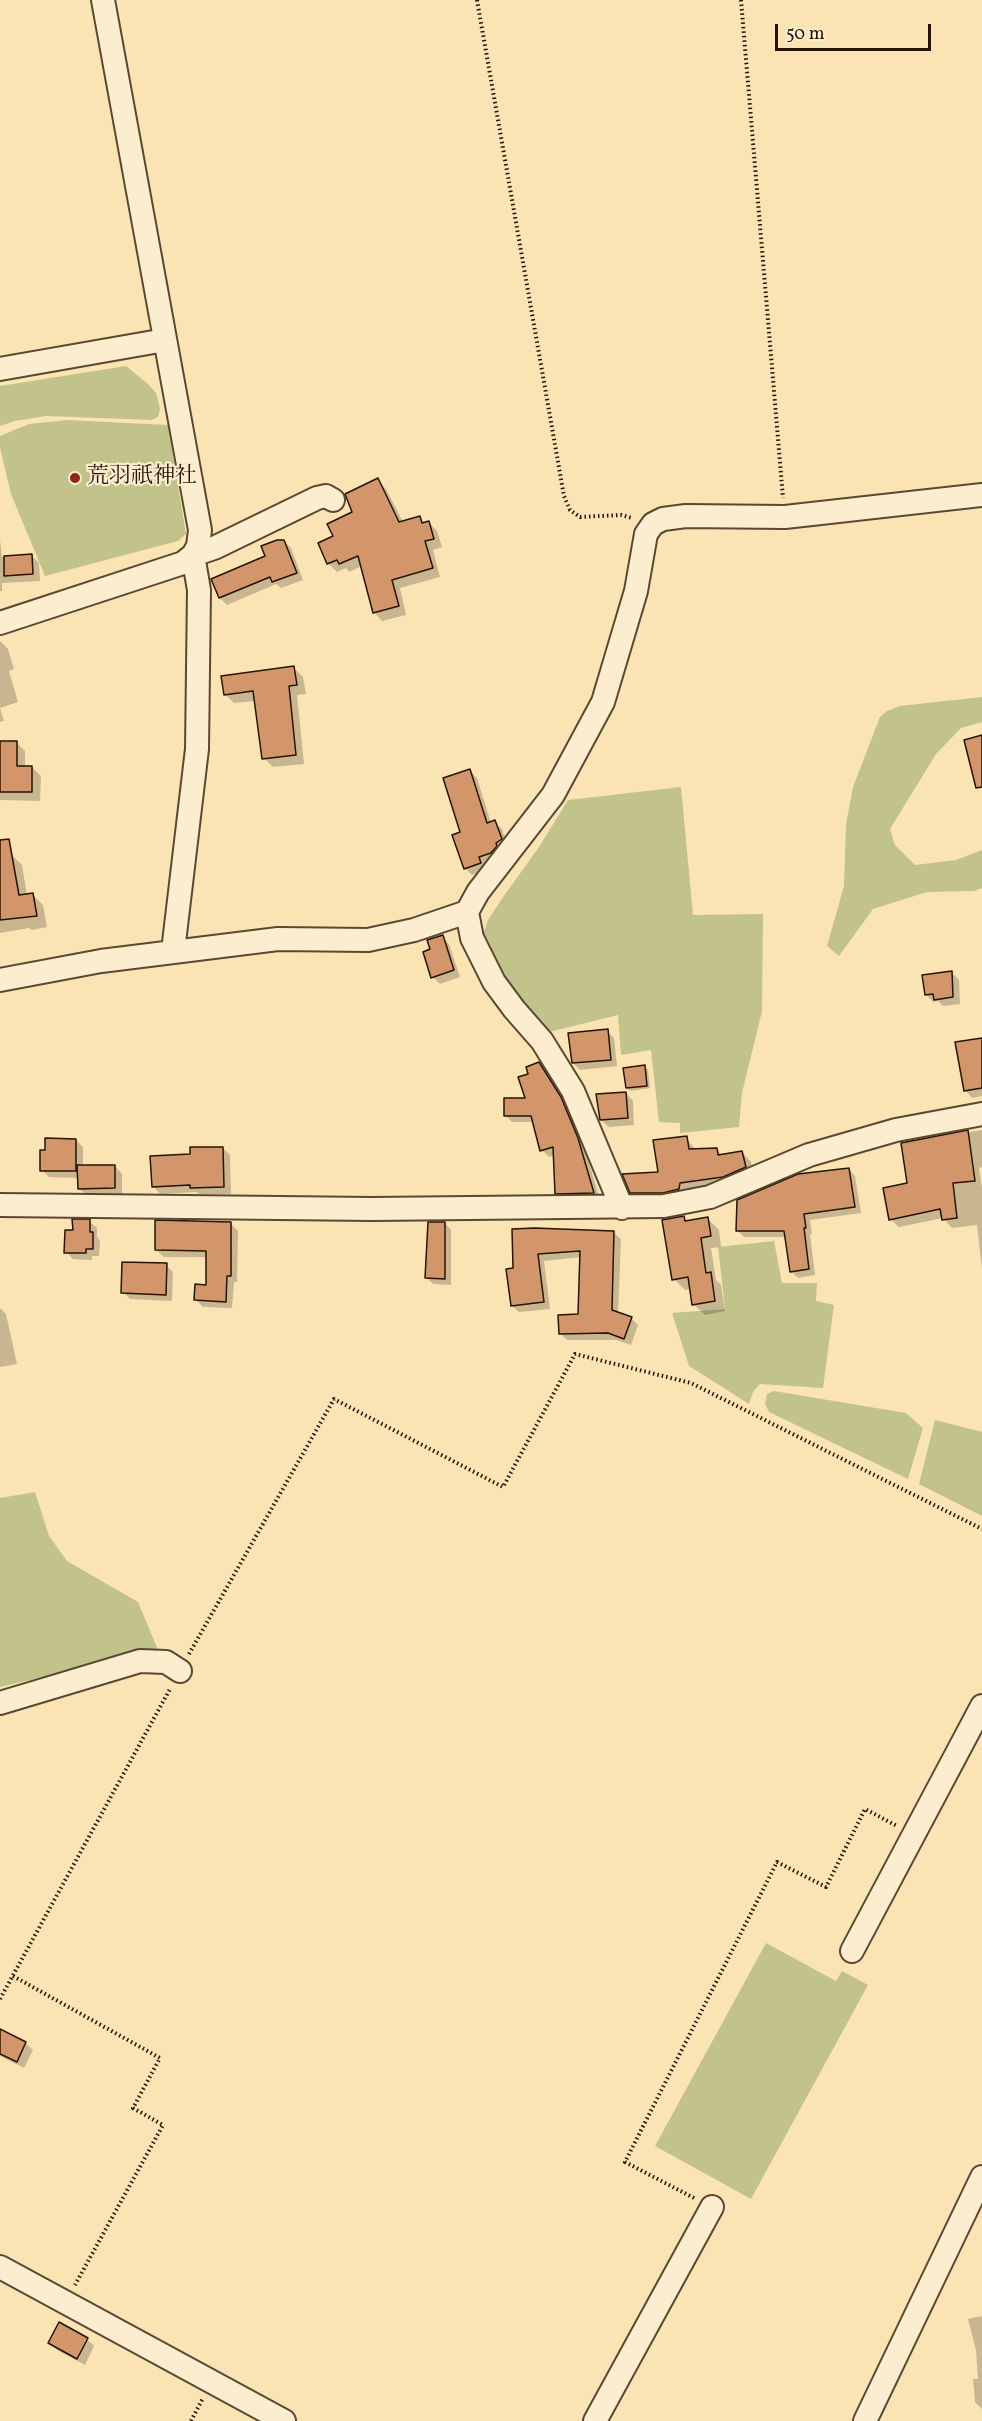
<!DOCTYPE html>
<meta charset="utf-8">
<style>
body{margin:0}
#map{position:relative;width:982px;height:2421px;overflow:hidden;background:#fbe4b4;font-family:Vollkorn,serif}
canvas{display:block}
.scale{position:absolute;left:775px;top:24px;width:156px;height:27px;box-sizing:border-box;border:3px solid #241406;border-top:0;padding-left:8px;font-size:18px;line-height:21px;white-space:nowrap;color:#241406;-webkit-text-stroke:4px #fcedce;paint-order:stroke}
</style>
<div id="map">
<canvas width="982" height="2421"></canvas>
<div class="scale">50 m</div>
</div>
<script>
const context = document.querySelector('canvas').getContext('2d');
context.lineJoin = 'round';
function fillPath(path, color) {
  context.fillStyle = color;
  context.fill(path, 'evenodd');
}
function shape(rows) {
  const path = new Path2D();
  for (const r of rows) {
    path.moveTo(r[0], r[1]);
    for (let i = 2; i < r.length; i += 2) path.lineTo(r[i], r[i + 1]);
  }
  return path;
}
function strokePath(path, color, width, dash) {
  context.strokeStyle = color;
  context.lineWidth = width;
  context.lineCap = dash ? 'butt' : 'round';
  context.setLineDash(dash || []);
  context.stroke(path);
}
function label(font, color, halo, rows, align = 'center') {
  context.font = font + ' Vollkorn,"Noto Serif JP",serif';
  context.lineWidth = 4.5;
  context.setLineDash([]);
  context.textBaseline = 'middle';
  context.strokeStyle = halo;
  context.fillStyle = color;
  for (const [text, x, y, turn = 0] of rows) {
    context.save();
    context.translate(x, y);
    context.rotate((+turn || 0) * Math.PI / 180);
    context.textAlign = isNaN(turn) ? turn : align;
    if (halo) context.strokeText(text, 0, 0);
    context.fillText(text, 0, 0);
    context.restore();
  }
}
fillPath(shape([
 [126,366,148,384,156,393,160,409,158,417,152,420,46,416,15,421,0,426,0,386],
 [67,420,168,425,186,534,178,541,45,576,11,494,0,448,0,436,29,424],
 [982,697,982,722,961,728,936,754,890,829,895,845,915,865,956,860,982,850,982,888,974,891,927,892,873,909,839,956,827,946,844,886,846,824,853,787,880,717,887,711,900,706],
 [681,787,693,915,763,914,762,1011,742,1093,739,1127,680,1133,680,1123,659,1122,651,1050,621,1055,618,1015,549,1032,538,1024,503,983,483,944,483,935,488,920,501,900,539,847,568,800],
 [774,1241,782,1283,817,1283,816,1301,834,1305,823,1388,760,1384,753,1392,749,1404,689,1366,672,1313,725,1309,718,1247],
 [774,1391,906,1413,923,1428,908,1479,769,1412,765,1404,767,1394],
 [935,1420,982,1432,982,1516,919,1484],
 [35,1492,49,1536,67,1561,138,1602,158,1650,0,1687,0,1498],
 [766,1943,836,1981,842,1971,868,1985,751,2199,655,2146]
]), '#c1c38b');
fillPath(shape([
 [378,480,386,489,403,522,419,518,425,523,429,523,437,531,442,547,433,550,440,577,400,588,406,615,382,621,374,612,362,566,349,572,346,568,337,572,328,563,335,537],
 [0,540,2,557,32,556,39,563,40,581,2,583,2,591,0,591],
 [284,541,291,548,303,580,281,588,276,584,227,605,220,598],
 [0,641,8,649,14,669,9,671,18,702,0,708],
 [294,668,303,677,306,694,297,695,304,764,273,767,264,758,256,701,234,703,225,694],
 [0,708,4,721,0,722],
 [0,742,16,742,25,751,25,767,32,767,41,776,40,801,0,800],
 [470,771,477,778,491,823,494,822,502,829,508,847,487,870,472,875,465,868,462,833],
 [11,854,22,865,27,895,32,894,43,905,47,927,32,930,29,928,0,933,0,856],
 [442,937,449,944,460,977,440,984,433,977,432,950],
 [952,973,959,980,960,1004,943,1006,938,1001,933,1002,926,994],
 [607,1031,614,1038,617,1066,580,1070,573,1063],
 [982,1040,982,1096,972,1098,965,1090],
 [539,1064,546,1071,567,1106,584,1146,600,1200,564,1200,557,1193,555,1155,549,1157,542,1150,534,1122,512,1122,505,1115,528,1099,530,1075],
 [645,1067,648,1070,650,1088,630,1091,627,1087],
 [626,1093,633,1101,634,1125,609,1127,601,1120],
 [982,1130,982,1167,979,1168,982,1187,982,1269,977,1225,952,1228,943,1218,899,1227,890,1219,909,1185,903,1144],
 [686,1138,696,1150,717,1149,723,1156,742,1152,751,1162,754,1177,641,1202,632,1192,659,1173],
 [76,1140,83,1147,83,1167,115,1166,122,1174,122,1195,86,1195,79,1188,79,1178,49,1177,42,1170],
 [223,1148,230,1155,231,1194,199,1194,196,1192,160,1194,153,1186,191,1155],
 [849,1169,855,1176,861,1213,810,1220,812,1234,810,1234,815,1275,798,1278,791,1271,787,1237,744,1237,737,1230],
 [683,1218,688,1222,708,1219,719,1230,721,1247,711,1248,716,1280,721,1285,725,1311,705,1315,693,1304,691,1289,685,1290,674,1279],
 [89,1221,97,1228,97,1237,100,1241,99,1256,92,1256,92,1260,73,1259,66,1252,74,1231],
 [445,1223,451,1230,451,1285,433,1284,427,1278],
 [231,1224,238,1231,237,1282,234,1282,232,1308,203,1307,196,1300,207,1287,207,1257,164,1257,156,1250],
 [513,1230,614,1233,621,1239,618,1314,631,1318,638,1325,631,1345,616,1340,567,1340,560,1333,579,1316,581,1257,544,1261,550,1309,519,1312,512,1306,515,1270],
 [166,1265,173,1272,172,1301,130,1299,123,1292],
 [0,1308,6,1314,17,1364,0,1367],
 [0,2036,25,2043,33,2050,24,2068,0,2056],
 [982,2316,982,2409,975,2402,973,2379,978,2379,976,2350,968,2319],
 [87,2339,94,2346,85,2365,57,2350,49,2342]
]), '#0003');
const building = shape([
 [378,478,399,522,420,516,422,523,429,521,434,539,425,541,433,568,392,580,399,606,373,613,358,556,339,564,337,560,327,564,318,543,333,536,327,524,352,512,345,494,378,478],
 [277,540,284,540,297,573,272,582,270,577,219,598,211,579,265,556,261,546,277,540],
 [32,554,33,574,4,576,4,556,32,554],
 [294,666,297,685,289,686,296,755,262,759,253,691,224,695,221,676,294,666],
 [982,735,982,787,976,788,964,740,982,735],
 [0,741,17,741,17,766,32,766,32,792,0,792,0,741],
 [470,769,487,823,495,820,502,839,496,843,497,846,491,853,479,857,481,863,464,869,452,835,460,832,443,778,470,769],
 [9,839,19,895,33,893,37,916,0,920,0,840,9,839],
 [443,935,454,970,431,978,423,952,430,949,427,940,443,935],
 [952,971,953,997,934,1000,933,994,925,995,922,975,952,971],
 [608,1029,611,1060,572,1063,568,1033,608,1029],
 [982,1038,982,1088,964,1091,955,1042,982,1038],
 [539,1062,561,1097,578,1138,594,1193,555,1194,553,1147,540,1151,531,1116,504,1116,504,1098,525,1098,518,1077,528,1074,526,1067,539,1062],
 [645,1065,647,1086,626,1088,623,1068,645,1065],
 [626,1092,628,1118,600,1120,596,1094,626,1092],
 [968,1130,975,1181,953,1183,957,1218,942,1220,940,1209,889,1220,883,1188,907,1183,901,1143,968,1130],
 [687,1136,689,1149,717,1148,718,1155,742,1151,746,1167,723,1177,680,1183,679,1189,663,1193,630,1193,622,1174,658,1172,653,1140,687,1136],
 [45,1138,76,1139,76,1171,40,1171,40,1150,45,1150,45,1138],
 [190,1147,223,1147,224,1187,190,1188,190,1185,152,1187,150,1156,190,1154,190,1147],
 [77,1165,115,1165,115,1188,78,1189,77,1165],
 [849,1168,855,1207,804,1214,806,1228,804,1228,809,1269,790,1272,784,1231,736,1231,737,1200,798,1174,849,1168],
 [684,1216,685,1221,708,1217,711,1236,701,1238,706,1273,711,1272,715,1301,692,1305,688,1277,672,1280,662,1220,684,1216],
 [72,1219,90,1219,90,1232,93,1232,93,1249,86,1249,86,1253,64,1253,65,1230,73,1230,72,1219],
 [155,1220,231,1222,231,1276,227,1276,226,1302,194,1300,195,1284,206,1285,206,1251,155,1250,155,1220],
 [428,1222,445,1222,445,1279,425,1278,428,1222],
 [534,1228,614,1231,612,1310,632,1317,624,1339,608,1333,559,1334,558,1315,578,1314,580,1251,538,1254,544,1302,511,1306,506,1269,513,1268,512,1229,534,1228],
 [122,1262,167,1263,166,1295,121,1293,122,1262],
 [0,2029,26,2042,17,2062,0,2054,0,2029],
 [59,2322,88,2338,77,2359,48,2343,59,2322]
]);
fillPath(building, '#d3966b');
strokePath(building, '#241406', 1.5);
const minor = shape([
 [0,369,165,340],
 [0,623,183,563,193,555,198,546,200,530,103,0],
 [173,951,197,749,199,590,193,555,214,548,317,498,326,496,333,500],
 [0,980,101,961,278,939,368,940,414,930,467,912],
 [0,1205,372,1209,664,1206,710,1197,809,1155,896,1130,982,1114],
 [622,1208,573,1091,542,1041,514,1009,494,982,472,938,467,912,478,892,553,795,603,702,636,591,646,534,653,524,663,519,686,516,785,517,982,495],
 [0,1703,140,1661,166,1662,180,1671],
 [852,1951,982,1706],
 [0,2267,284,2421],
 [595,2421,712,2207],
 [865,2421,982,2177]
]);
strokePath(minor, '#5a4832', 26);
strokePath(shape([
 [477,0,564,496,570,510,580,517,621,515,632,518],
 [741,0,783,498],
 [189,1654,334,1399,503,1487,575,1354,691,1383,982,1529],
 [13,1976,160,2058,133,2108,163,2125,75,2285],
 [0,1999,170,1689],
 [694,2198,625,2162,777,1862,826,1887,865,1809,897,1826],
 [191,2421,203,2398]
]), '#241406', 4, [1.5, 3]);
strokePath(minor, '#fcedce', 22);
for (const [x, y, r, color] of [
 [75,478,6,"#8f2418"]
]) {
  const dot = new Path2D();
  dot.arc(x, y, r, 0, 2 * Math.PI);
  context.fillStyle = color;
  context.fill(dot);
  strokePath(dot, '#fcedce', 2);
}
label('22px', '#241406', '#fcedce', [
 ["荒羽祇神社",87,478]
], 'left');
</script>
